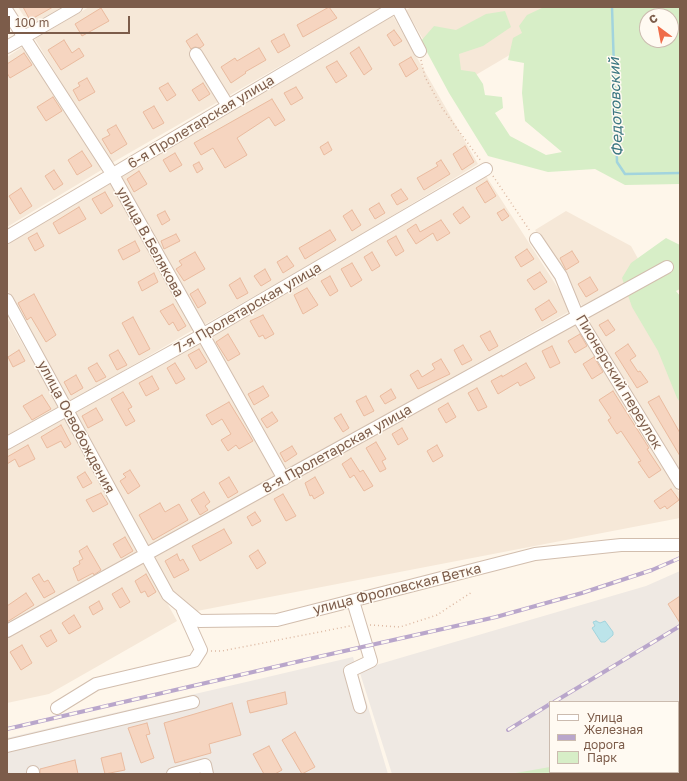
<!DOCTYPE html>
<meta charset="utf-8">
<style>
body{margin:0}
#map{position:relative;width:687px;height:781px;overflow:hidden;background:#fef6ea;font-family:"Golos Text",sans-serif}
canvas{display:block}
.frame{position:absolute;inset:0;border:8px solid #7c5c4a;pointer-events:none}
.legend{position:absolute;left:549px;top:701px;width:130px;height:72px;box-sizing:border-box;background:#fffaf2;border:1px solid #cbbbaf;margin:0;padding:5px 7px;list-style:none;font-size:12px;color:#7c5c4a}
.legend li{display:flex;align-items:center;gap:8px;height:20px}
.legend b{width:20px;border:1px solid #cbbbaf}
.north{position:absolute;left:639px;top:8px;width:40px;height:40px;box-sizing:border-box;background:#fffaf2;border:1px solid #cbbbaf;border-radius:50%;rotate:328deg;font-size:11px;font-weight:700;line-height:16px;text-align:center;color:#7c5c4a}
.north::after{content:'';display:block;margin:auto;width:14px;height:18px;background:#ef6c48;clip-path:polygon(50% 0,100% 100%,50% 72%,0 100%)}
.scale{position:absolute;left:8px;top:16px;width:122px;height:18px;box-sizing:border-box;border:2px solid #7c5c4a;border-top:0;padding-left:5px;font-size:12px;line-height:14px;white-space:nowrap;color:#7c5c4a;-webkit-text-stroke:3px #fffaf2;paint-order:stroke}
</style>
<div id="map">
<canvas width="687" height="781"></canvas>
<div class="frame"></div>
<ul class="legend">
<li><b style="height:5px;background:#fff"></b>Улица</li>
<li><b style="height:5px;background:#b9a6cb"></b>Железная дорога</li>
<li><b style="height:11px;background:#d7eec7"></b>Парк</li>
</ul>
<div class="north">С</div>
<div class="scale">100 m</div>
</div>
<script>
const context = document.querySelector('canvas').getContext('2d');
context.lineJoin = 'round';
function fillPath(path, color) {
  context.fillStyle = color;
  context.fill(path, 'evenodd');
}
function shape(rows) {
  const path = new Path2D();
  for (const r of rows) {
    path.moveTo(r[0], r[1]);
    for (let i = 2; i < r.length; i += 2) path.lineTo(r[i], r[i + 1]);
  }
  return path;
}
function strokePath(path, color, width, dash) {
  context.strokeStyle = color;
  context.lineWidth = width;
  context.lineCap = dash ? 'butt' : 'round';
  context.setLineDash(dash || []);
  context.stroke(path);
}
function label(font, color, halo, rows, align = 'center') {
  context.font = font + ' "Golos Text",sans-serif';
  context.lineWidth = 3;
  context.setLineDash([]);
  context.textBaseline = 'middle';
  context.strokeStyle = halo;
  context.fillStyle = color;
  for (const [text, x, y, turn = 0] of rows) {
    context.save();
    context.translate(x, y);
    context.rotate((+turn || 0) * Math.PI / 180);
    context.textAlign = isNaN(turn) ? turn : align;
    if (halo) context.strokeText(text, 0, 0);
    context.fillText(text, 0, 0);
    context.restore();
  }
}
fillPath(shape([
 [18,7,62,7,30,26],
 [89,7,383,7,110,164,35,39],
 [412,7,591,7,452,89,406,10],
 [393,16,478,164,342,246,202,326,120,177],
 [27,44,103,169,7,227,7,57],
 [486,176,572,310,286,471,209,337],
 [110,182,193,330,70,402,7,289,7,244],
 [566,211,631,246,646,273,582,306,535,230],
 [631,293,680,375,680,473,583,317],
 [7,317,60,409,7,439],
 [577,323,680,494,680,518,197,611,173,592,153,557],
 [200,343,278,476,149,547,75,413],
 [66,416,141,555,7,628,7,450],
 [144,561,177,621,49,694,7,703,7,637]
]), '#f6e8d8');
fillPath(shape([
 [680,571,680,774,392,774,359,670,646,586],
 [550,702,678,702,678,772,550,772],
 [353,657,388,774,7,774,7,738]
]), '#efe9e3');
fillPath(shape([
 [544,7,680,7,680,184,625,185,595,169,548,172,488,156,449,93,421,41,434,26,456,30,486,14,505,11,511,27,483,46,459,54,461,70,475,72,483,84,485,95,502,97,503,108,495,113,510,136,546,155,562,152,525,121,522,93,524,63,508,60,513,38,522,33,519,26,527,15],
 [647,16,671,16,671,40,647,40],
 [666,238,680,245,680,289,676,291,680,296,680,402,677,398,658,351,632,307,622,278,631,263],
 [550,767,550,772,599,772,598,774,510,774]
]), '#d7eec7');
const water = shape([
 [596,621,600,623,605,621,613,632,613,635,605,642,601,642,592,628,595,626,593,622,596,621]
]);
fillPath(water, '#bce4ea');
strokePath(water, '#a2d4dd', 1);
strokePath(shape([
 [612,7,617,162,625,174,680,173]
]), '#a2d4dd', 2.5);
const building = shape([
 [23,7,53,7,30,20,23,7],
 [329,7,337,18,303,37,297,25,329,7],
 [101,8,109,21,82,36,75,24,101,8],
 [394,30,402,41,394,46,387,35,394,30],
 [197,34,204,45,200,48,195,47,191,49,186,41,197,34],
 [284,34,290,46,278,53,271,41,284,34],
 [64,40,72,53,79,48,84,56,61,70,48,50,64,40],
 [359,47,372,69,364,75,350,53,359,47],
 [259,48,266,60,245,72,246,73,231,83,221,67,235,58,237,61,259,48],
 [24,53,32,65,10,78,7,73,7,64,24,53],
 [411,57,418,69,406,77,399,64,411,57],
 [337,61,347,76,336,83,326,67,337,61],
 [87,78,95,92,79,101,73,90,80,86,78,83,87,78],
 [168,83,176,95,167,101,159,88,168,83],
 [203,83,210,94,199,101,192,90,203,83],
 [296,87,303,98,291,105,284,93,296,87],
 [53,97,62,111,46,121,37,107,53,97],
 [272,99,285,120,275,126,269,117,237,138,247,155,225,168,213,148,201,155,194,143,272,99],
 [154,106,164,123,153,129,143,112,154,106],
 [116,125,127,144,111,154,102,139,110,135,107,130,116,125],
 [328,142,332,150,324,155,320,147,328,142],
 [465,146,474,162,462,170,453,154,465,146],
 [82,151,92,166,77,175,68,160,82,151],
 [175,153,182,165,170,172,163,160,175,153],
 [441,160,450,174,424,190,417,178,438,166,436,163,441,160],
 [199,162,203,169,197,173,193,165,199,162],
 [54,170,63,184,54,190,45,176,54,170],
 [139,171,147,184,134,192,127,179,139,171],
 [487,181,496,196,485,203,476,188,487,181],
 [21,188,32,206,20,214,9,196,21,188],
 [401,189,408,199,397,205,391,195,401,189],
 [105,192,113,206,101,214,92,199,105,192],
 [379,203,385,213,375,219,369,209,379,203],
 [79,207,86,219,59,234,53,223,79,207],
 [463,207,470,217,460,224,453,214,463,207],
 [504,209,509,216,502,221,497,213,504,209],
 [352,210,361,225,352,231,343,216,352,210],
 [165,211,170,220,162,225,157,215,165,211],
 [441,220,450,233,437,241,433,233,416,244,407,230,416,224,420,232,441,220],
 [330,230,336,240,305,259,299,248,330,230],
 [37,233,44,246,35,251,28,238,37,233],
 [176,234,180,241,164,249,161,241,176,234],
 [396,236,404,251,396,256,387,241,396,236],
 [135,241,140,251,123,260,118,250,135,241],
 [527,249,534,259,521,267,515,257,527,249],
 [572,251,579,262,566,270,560,258,572,251],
 [195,252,205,269,184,281,176,269,182,265,179,261,195,252],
 [372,252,380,266,372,271,364,257,372,252],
 [287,256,294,266,283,273,277,262,287,256],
 [352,263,362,280,351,287,341,269,352,263],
 [265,269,271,280,261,286,254,276,265,269],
 [540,272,547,282,534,290,527,280,540,272],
 [154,273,158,282,142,291,138,282,154,273],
 [330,276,338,291,330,296,321,281,330,276],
 [590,277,598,290,586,297,578,284,590,277],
 [240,278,248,293,237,299,229,285,240,278],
 [307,288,318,305,303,314,294,295,307,288],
 [198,289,206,303,198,308,190,294,198,289],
 [34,294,56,335,46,342,31,317,27,320,18,303,34,294],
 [549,300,557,312,542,321,535,309,549,300],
 [173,304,186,326,178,331,173,322,169,325,160,311,173,304],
 [263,315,274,334,265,339,263,335,259,337,250,321,263,315],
 [133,317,150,349,139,355,122,323,133,317],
 [608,320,615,330,606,336,599,325,608,320],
 [490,331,498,346,489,351,480,336,490,331],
 [228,334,240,354,228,361,216,342,228,334],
 [580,334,587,346,575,353,568,341,580,334],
 [628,344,636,356,630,360,638,372,640,371,648,382,637,388,615,353,628,344],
 [463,345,472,360,462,365,454,350,463,345],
 [552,346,560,363,550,368,542,351,552,346],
 [199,349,207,362,196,369,188,355,199,349],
 [19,350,25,361,13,367,8,357,19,350],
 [118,350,127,365,117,370,109,355,118,350],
 [594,357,603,372,592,379,583,364,594,357],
 [441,359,450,374,418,389,410,375,418,370,422,377,435,369,432,364,441,359],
 [97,363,106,377,96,382,88,368,97,363],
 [175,363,185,379,176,384,167,368,175,363],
 [526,363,535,378,520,386,518,382,498,394,491,381,502,375,502,377,526,363],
 [76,375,83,388,71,395,64,382,76,375],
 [152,376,159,389,146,396,139,383,152,376],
 [263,386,269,396,254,405,248,394,263,386],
 [477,388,487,407,478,411,468,393,477,388],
 [391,389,396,398,385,404,380,396,391,389],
 [613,391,649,448,647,449,661,470,649,478,638,462,641,461,621,431,617,434,608,420,611,418,599,400,613,391],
 [123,392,132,407,128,409,135,421,126,426,111,399,123,392],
 [42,395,51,409,32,420,23,406,42,395],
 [366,396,374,411,364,416,356,401,366,396],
 [659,396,680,433,680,456,648,402,659,396],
 [229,402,253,441,239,449,236,445,228,451,221,440,231,434,222,419,212,425,206,415,229,402],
 [448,403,456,417,446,423,438,409,448,403],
 [96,408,103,420,88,428,82,416,96,408],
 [272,412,278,421,267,428,261,419,272,412],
 [341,414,349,428,343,432,334,418,341,414],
 [61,425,71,444,65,448,61,441,47,448,41,437,61,425],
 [402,428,408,439,398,445,392,434,402,428],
 [376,442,386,459,382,461,386,469,380,472,366,448,376,442],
 [28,445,35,459,19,467,15,459,7,464,7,457,28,445],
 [437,445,443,456,433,462,427,451,437,445],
 [292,446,297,454,285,462,280,453,292,446],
 [351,458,360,472,363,470,373,486,364,491,354,475,350,478,342,464,351,458],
 [130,470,140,486,128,494,120,481,126,477,123,474,130,470],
 [85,472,92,483,83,488,77,477,85,472],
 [229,477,238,492,228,498,219,483,229,477],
 [315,477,324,493,314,499,312,495,310,496,305,483,315,477],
 [671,489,679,500,667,509,665,506,660,509,654,501,671,489],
 [204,492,210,502,205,506,208,510,200,515,191,500,204,492],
 [101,493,108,504,93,512,86,500,101,493],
 [283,494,296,516,286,521,274,499,283,494],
 [160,503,165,512,179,504,188,520,153,540,139,515,160,503],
 [255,512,261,521,252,526,247,517,255,512],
 [224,529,232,543,200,561,192,546,224,529],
 [125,537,133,551,121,558,113,544,125,537],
 [87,546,101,570,94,575,93,573,78,581,73,568,80,564,79,561,83,559,79,551,87,546],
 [258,550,266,563,257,569,249,556,258,550],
 [177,554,180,561,183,559,189,570,174,578,165,561,177,554],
 [39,574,44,582,48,580,55,592,44,598,32,578,39,574],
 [146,574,156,592,148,597,145,591,141,593,135,581,146,574],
 [122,588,130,602,120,608,112,594,122,588],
 [26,593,34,605,7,622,7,606,26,593],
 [680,596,680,623,668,604,680,596],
 [99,601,103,609,93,615,89,607,99,601],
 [74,615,81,627,69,634,62,623,74,615],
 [51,630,57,641,47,647,40,636,51,630],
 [22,645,32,663,21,670,10,652,22,645],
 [285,692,287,704,250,713,247,701,285,692],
 [232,703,241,735,209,744,211,753,175,763,164,723,232,703],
 [147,723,150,734,146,735,154,758,141,763,128,728,147,723],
 [295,732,315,767,302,774,282,740,295,732],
 [269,746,282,770,275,774,264,774,253,754,269,746],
 [121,753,125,770,105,774,101,758,121,753],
 [75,760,78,774,40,774,40,769,75,760]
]);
fillPath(building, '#f6d5c0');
strokePath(building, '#eabb9f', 1);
const minor = shape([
 [397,7,420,51],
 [7,11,113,175,284,479],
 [7,47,76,7],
 [196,54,228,106],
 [7,237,395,7],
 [536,239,561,276,577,315,680,483],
 [7,300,168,595,199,621,277,620,535,554,621,545,680,545],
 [7,443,202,335,486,169],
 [353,601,371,661,350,671,360,707],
 [7,631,667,267],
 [57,708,96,684,194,661,201,650,183,610],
 [7,746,193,702],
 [33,772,33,774],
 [173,774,205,765,207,774]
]);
strokePath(minor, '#d2beae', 14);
strokePath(shape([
 [421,60,425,77,442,108,481,161],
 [493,176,530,231],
 [370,625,400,627,437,615,472,592],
 [211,651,222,651,350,626]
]), '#dcb8a2', 1.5, [1, 3]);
strokePath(minor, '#fff', 12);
const rail = shape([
 [554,702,680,626],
 [7,729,322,656,496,617,582,593,652,570,680,558],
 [508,730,550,704]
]);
strokePath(rail, '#b9a6cb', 4);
strokePath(rail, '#fffaf2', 2.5, [8]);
label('14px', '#7c5c4a', '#fffaf2', [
 ["6-я Пролетарская улица",201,122,-31],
 ["улица В.Белякова",150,242,61],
 ["7-я Пролетарская улица",248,308,-30],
 ["Пионерский переулок",619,382,59],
 ["улица Освобождения",76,427,62],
 ["8-я Пролетарская улица",337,449,-29],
 ["улица Фроловская Ветка",397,589,-14]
]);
label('italic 15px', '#3c7782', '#fffaf2', [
 ["Федотовский",616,107,-92]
]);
</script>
